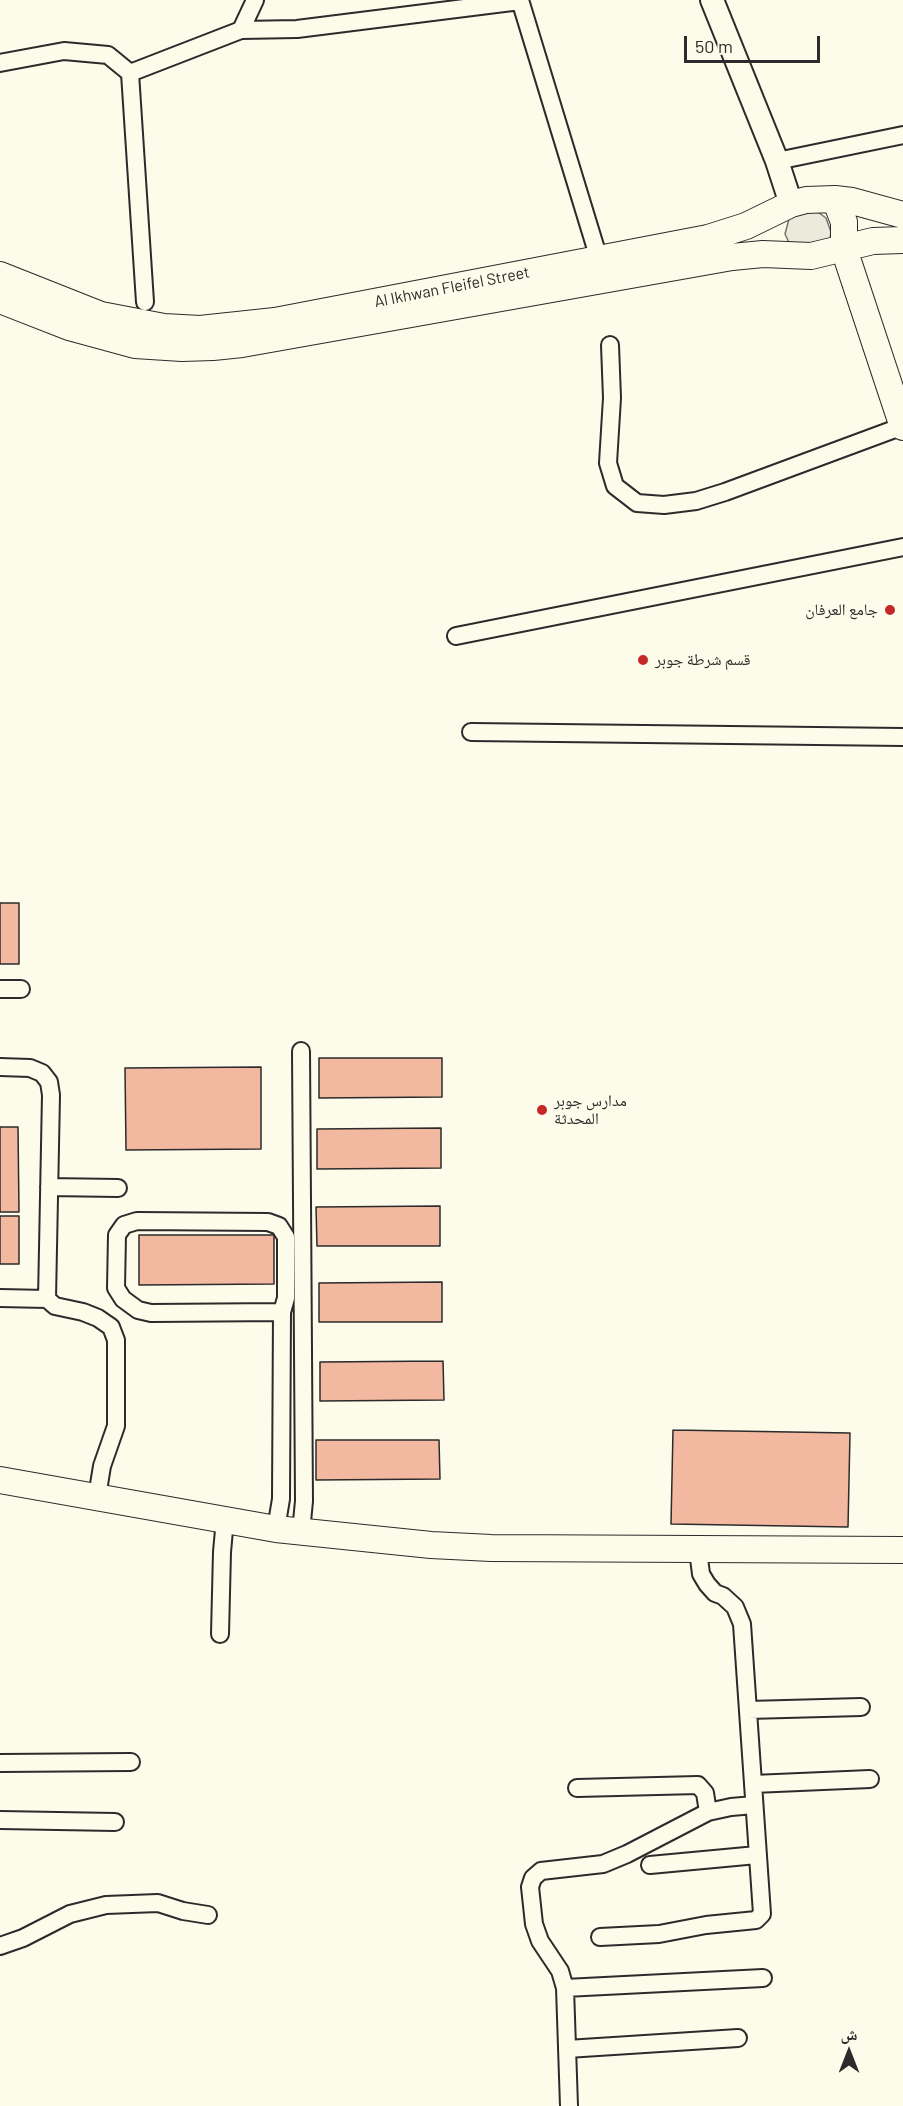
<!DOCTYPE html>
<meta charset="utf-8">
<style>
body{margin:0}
#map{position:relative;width:903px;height:2106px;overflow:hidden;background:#fdfbea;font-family:Barlow,"Noto Naskh Arabic",sans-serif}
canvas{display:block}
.north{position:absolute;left:819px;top:2022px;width:60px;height:60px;-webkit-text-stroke:4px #fdfbea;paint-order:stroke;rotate:0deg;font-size:16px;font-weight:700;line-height:24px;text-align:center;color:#2b2b2b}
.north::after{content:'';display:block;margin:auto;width:21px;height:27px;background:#2b2b2b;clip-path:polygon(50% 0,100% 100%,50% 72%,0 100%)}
.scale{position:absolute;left:684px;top:36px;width:136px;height:27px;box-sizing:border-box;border:3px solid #2b2b2b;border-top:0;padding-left:8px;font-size:18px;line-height:21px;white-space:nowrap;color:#2b2b2b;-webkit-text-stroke:4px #fdfbea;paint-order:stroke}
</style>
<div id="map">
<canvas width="903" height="2106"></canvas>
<div class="north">ش</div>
<div class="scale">50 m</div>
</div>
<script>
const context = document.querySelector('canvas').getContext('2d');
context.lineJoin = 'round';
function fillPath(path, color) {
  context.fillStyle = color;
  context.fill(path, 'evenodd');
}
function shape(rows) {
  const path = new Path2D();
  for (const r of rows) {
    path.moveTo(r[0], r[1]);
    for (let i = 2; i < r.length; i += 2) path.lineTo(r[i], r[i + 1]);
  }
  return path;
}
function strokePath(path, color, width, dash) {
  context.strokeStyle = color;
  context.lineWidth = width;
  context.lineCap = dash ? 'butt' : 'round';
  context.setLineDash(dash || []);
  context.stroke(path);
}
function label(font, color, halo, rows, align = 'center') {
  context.font = font + ' Barlow,"Noto Naskh Arabic",sans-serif';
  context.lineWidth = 4.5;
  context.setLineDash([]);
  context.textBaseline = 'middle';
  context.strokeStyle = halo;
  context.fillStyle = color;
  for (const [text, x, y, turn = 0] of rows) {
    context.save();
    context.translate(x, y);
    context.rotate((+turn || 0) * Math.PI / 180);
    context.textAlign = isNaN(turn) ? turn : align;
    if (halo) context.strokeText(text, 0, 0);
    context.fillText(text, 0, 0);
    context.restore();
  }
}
const green = shape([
 [815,210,826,218,831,232,830,239,791,247,785,234,789,219,794,214,815,210]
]);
fillPath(green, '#ecebdb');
strokePath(green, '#74746e', 1.5);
const building = shape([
 [0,903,19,903,19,964,0,964,0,903],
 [319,1058,442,1058,442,1097,319,1098,319,1058],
 [261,1067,261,1149,126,1150,125,1068,261,1067],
 [0,1127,18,1127,19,1212,0,1212,0,1127],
 [441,1128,441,1168,317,1169,317,1129,441,1128],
 [440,1206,440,1246,317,1246,316,1207,440,1206],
 [0,1216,19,1216,19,1264,0,1264,0,1216],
 [139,1235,274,1235,274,1284,139,1285,139,1235],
 [442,1282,442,1322,319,1322,319,1283,442,1282],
 [443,1361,444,1400,320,1401,320,1362,443,1361],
 [673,1430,850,1433,848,1527,671,1524,673,1430],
 [316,1440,439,1440,440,1479,316,1480,316,1440]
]);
fillPath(building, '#f2b8a0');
strokePath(building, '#2b2b2b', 1.5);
const street = shape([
 [520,0,599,259],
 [241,30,297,29,520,1],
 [0,63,64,51,108,55,130,73],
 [777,161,903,135],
 [145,302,130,73,241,30,255,0],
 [610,345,612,398,608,463,615,486,637,503,664,505,696,501,725,492,903,426],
 [456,636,903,547],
 [471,732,903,737],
 [0,989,21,989],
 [301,1051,304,1501,301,1532],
 [0,1067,30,1068,42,1073,49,1082,51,1095,47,1299],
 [49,1187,118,1188],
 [0,1298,47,1299,55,1306,83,1312,98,1318,111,1327,116,1340,116,1426,102,1466,97,1497],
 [276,1529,281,1499,282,1312,286,1298,286,1237,279,1226,268,1222,137,1221,124,1225,117,1235,116,1288,123,1299,138,1310,151,1313,282,1312],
 [220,1634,222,1552,225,1519],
 [748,1710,861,1707],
 [0,1763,131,1762],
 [753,1784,870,1779],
 [577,1788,698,1785,705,1793,708,1812],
 [0,1820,115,1822],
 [650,1865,757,1855],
 [600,1937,659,1934,706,1925,756,1920,762,1914,742,1624,735,1607,723,1596,715,1593,707,1584,701,1574,698,1550],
 [0,1946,23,1938,70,1914,106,1905,158,1903,183,1911,208,1915],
 [565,1988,763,1978],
 [567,2049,738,2038],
 [569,2106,565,1988,560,1971,540,1941,534,1924,530,1887,533,1878,541,1871,603,1864,627,1854,708,1812,731,1807,754,1805]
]);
const secondary = shape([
 [712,0,777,161,791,204]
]);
const primary = shape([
 [835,199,844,222,844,249,903,427],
 [0,275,101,315,164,327,200,329,275,321,708,238,746,226,791,204,806,200,835,199,852,201,903,215],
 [0,300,69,327,135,345,182,348,213,347,242,344,732,257,763,254,811,256,873,241,903,240],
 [0,1480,276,1529,431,1545,491,1548,903,1550]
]);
strokePath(street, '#2b2b2b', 20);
strokePath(secondary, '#2b2b2b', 26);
strokePath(primary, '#2b2b2b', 28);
strokePath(street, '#fdfbea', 16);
strokePath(secondary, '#fdfbea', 22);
strokePath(primary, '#fdfbea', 26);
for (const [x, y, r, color] of [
 [890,610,6,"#c62828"],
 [643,660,6,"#c62828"],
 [542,1110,6,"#c62828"]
]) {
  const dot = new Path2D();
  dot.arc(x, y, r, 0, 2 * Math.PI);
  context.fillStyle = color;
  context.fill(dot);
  strokePath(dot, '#fdfbea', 2);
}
label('16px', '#2b2b2b', '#fdfbea', [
 ["Al Ikhwan Fleifel Street",452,287,-11]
]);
label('16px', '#2b2b2b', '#fdfbea', [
 ["جامع العرفان",878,610,"right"],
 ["قسم شرطة جوبر",655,660],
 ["مدارس جوبر",554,1101],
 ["المحدثة",554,1119]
], 'left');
</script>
